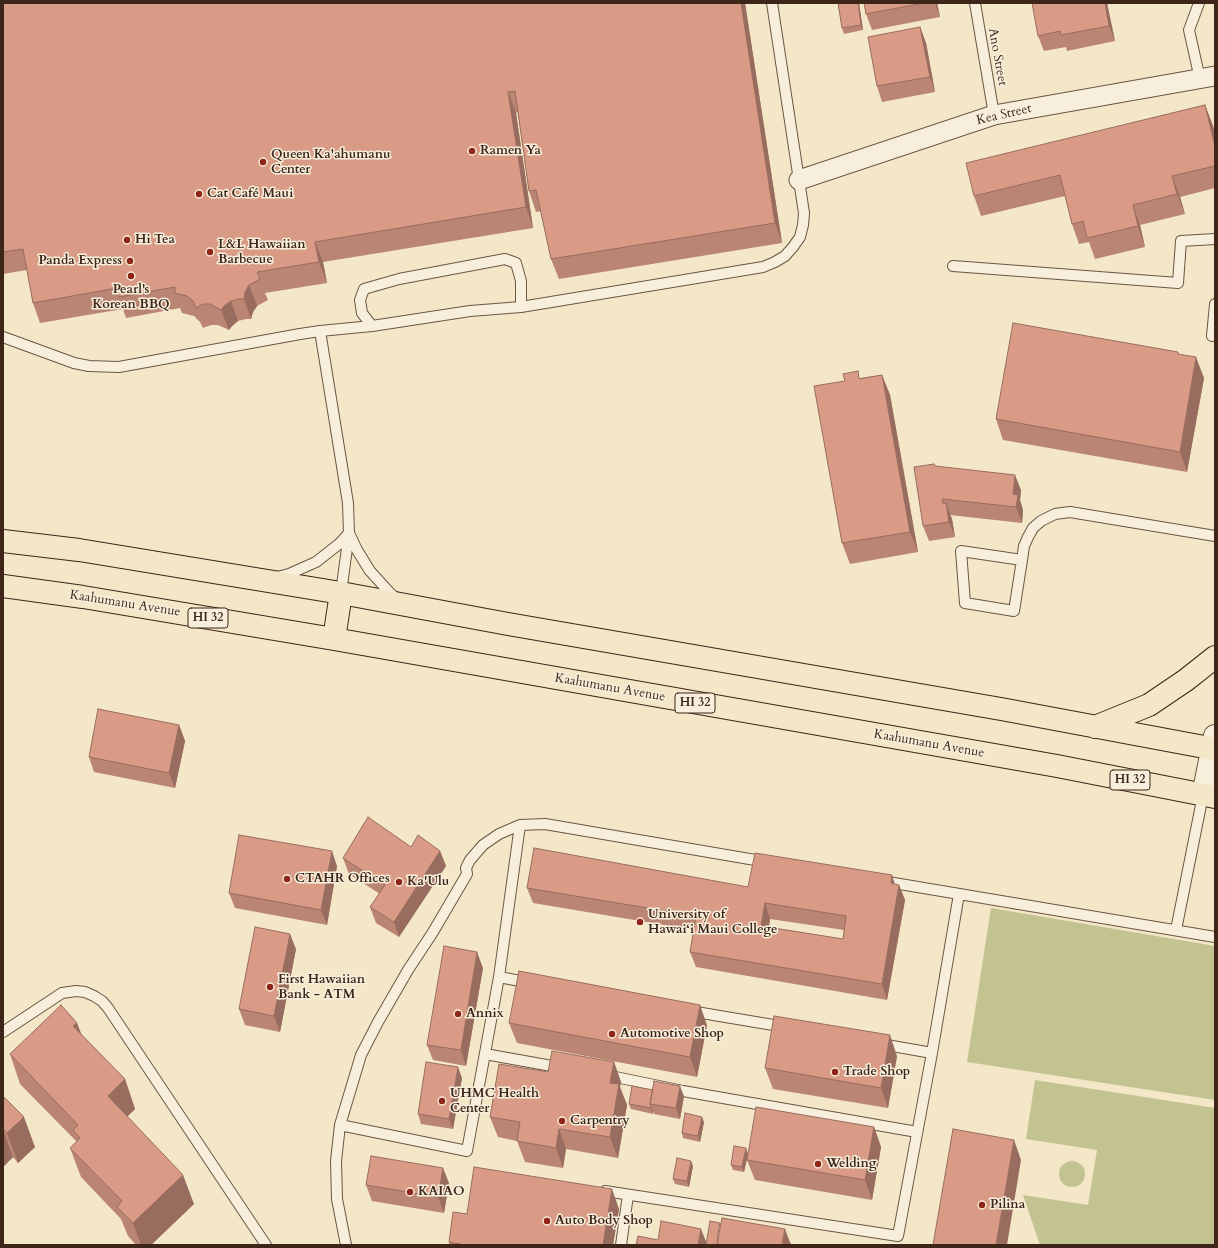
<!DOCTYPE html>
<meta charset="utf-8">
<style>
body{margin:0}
#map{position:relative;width:1218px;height:1248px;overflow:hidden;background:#f3e7c7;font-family:Cardo,serif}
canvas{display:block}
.frame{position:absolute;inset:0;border:4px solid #3e251a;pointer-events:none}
</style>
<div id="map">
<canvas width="1218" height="1248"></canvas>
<div class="frame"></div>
</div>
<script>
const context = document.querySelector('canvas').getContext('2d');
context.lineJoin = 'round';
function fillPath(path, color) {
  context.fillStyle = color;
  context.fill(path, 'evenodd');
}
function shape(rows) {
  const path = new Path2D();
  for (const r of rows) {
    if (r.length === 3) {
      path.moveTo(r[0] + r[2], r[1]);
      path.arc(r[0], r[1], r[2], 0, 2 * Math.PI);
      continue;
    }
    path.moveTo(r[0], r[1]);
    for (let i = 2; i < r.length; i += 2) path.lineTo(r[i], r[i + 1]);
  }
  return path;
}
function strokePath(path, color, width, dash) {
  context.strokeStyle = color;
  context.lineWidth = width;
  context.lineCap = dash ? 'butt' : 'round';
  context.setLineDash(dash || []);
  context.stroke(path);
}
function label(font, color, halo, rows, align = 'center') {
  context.font = font + ' Cardo,serif';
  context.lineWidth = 3;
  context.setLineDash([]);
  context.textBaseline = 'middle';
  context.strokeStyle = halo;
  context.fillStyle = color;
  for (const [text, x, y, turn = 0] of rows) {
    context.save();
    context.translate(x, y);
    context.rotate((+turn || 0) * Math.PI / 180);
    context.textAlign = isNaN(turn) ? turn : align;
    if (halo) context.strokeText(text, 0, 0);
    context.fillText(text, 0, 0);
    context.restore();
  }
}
fillPath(shape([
 [991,908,1215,946,1215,1100,967,1062],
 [1035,1080,1215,1108,1215,1245,1040,1245,1023,1195,1088,1205,1097,1150,1026,1139],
 [1072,1174,13]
]), '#c2c391');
const service = shape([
 [975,3,994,115],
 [1199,3,1189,30,1200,79],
 [953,266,1178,283,1181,241,1215,239],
 [372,326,362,313,360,300,364,289,399,279,505,259,516,263,521,281,521,307],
 [320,331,372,326,470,311,521,307,763,267,775,262,785,256,793,247,800,237,803,225,804,213,772,3],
 [1212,336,1215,304],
 [3,337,74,363,89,366,119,367,300,334,320,331,348,503,349,533,341,593],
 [349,533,357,550,370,571,390,593,397,599],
 [1022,560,961,551,965,603,1014,611,1022,560,1024,546,1028,537,1033,528,1041,521,1055,514,1070,512,1215,536],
 [277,577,289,574,316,562,339,544,349,533],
 [882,881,1215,937],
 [1176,930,1203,795],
 [499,977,531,983],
 [690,1011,785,1027],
 [3,1032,62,993,76,991,85,992,94,996,102,1001,108,1008,266,1245],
 [881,1044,932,1053],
 [485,1054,563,1068],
 [606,1075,683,1091,917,1132],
 [340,1125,467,1151,499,977,520,825],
 [605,1191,898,1236,932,1053,959,894],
 [346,1245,337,1199,336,1161,340,1125,361,1055,378,1022,408,970,433,932,467,874,466,868,470,860,483,845,499,834,520,825,545,824,767,862],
 [621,1245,628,1195]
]);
const minor = shape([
 [799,180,994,115,1215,76]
]);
const tertiary = shape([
 [1203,795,1215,736]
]);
const primary = shape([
 [3,541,79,550,341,593,508,624,1001,709,1215,749],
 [3,586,83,597,334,639,1057,766,1215,797],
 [334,639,341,593],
 [1095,727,1149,705,1186,680,1215,657]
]);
strokePath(service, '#6b5645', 12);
strokePath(minor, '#6b5645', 21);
strokePath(tertiary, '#6b5645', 24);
strokePath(primary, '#3e251a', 24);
strokePath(service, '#f7efdb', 10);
strokePath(minor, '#f7efdb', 19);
strokePath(tertiary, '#f7efdb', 22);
strokePath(primary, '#f3e7c7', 22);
fillPath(shape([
 [3,3,745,3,782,243,559,279,551,259,541,211,536,212,529,191,518,112,516,113,533,228,323,262,327,283,265,293,268,300,257,306,253,312,251,319,246,319,238,321,232,326,229,330,218,325,211,325,203,328,200,322,194,316,182,313,180,308,126,318,123,309,40,323,33,303,27,270,3,274],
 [838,3,859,3,863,30,844,34,842,28],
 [864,3,937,3,940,17,872,30,866,14],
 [1107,3,1115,41,1067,51,1066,47,1044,51,1038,36],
 [920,27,926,43,935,92,882,102,877,86],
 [1205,105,1213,126,1215,135,1215,188,1180,197,1185,214,1140,225,1145,247,1095,259,1089,242,1079,244,1072,224,1065,196,981,216,974,196],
 [1178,354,1204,378,1187,472,1003,440,996,419],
 [882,375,890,395,918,552,850,564,842,543,860,378],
 [935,466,1021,490,1020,500,1023,510,1022,523,950,515,952,519,955,537,929,541,923,526],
 [179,725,185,741,175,788,94,772,89,757],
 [411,847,440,851,446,866,399,937,376,923,370,907,380,894,349,874,343,858],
 [337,866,327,925,235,908,229,893],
 [899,885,905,900,887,1000,696,967,690,952,694,930,533,903,527,888,748,887],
 [770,919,844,930,843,939,769,927],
 [296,949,280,1032,245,1025,239,1009],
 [483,968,466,1066,433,1060,427,1045],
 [77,1023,82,1036,125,1079,135,1109,127,1117,194,1204,151,1245,136,1245,128,1236,121,1219,81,1177,70,1148,77,1142,20,1084,10,1054],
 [509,1023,707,1025,697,1077,517,1043],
 [897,1056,888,1108,773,1089,765,1068],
 [614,1062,621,1082,620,1087,627,1105,618,1158,566,1149,563,1168,525,1162,517,1141,498,1137,490,1117,548,1072],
 [462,1078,453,1129,421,1124,418,1114],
 [3,1096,35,1147,18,1163,13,1157,3,1167],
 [684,1096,680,1119,654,1114,653,1111,653,1114,631,1109,629,1104],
 [704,1122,700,1142,683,1138,682,1133],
 [874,1127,881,1147,872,1200,755,1180,747,1160],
 [748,1154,744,1172,733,1170,731,1165],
 [693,1166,689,1187,675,1184,673,1179],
 [449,1183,444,1213,372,1201,366,1185],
 [619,1209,613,1245,449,1245,449,1242,467,1214]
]), '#bb8573');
fillPath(shape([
 [741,3,745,3,782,243,775,223],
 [858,3,859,3,863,30,861,25],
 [935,3,937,3,940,17],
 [1105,3,1107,3,1115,41,1109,26],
 [920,27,926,43,935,92,930,77],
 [508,92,516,113,533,228,526,207],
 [1205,105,1213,126,1215,135,1215,146],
 [1172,176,1180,197,1185,214,1177,194],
 [1133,205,1140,225,1145,247,1138,226],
 [315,242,323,262,327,283,319,262],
 [249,285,257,306,253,312,251,319,244,299,245,292],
 [231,301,238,321,232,326,229,330,221,310,224,306],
 [1196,357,1204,378,1187,472,1180,452],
 [882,375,890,395,918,552,910,532],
 [1015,475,1021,490,1020,500,1023,510,1022,523,1016,507,1013,494],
 [946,503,952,519,955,537,949,522],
 [179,725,185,741,175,788,169,773],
 [332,851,337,866,327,925,321,910],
 [440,851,446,866,399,937,394,922],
 [892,875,897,891,891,883],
 [899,885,905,900,887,1000,882,984],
 [765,903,770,919,767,942,761,926],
 [290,934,296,949,280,1032,274,1016],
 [477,952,483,968,466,1066,461,1050],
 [700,1005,707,1025,697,1077,690,1057],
 [77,1023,88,1052,73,1026],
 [890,1035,897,1056,888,1108,881,1088],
 [614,1062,621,1082,620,1087,627,1105,618,1158,610,1137,610,1083],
 [458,1067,462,1078,453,1129,449,1119],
 [125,1079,135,1109,118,1125,108,1096],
 [680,1086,684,1096,680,1119,676,1108],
 [651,1106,653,1111,653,1114,651,1108],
 [24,1117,35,1147,18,1163,7,1133],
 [702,1117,704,1122,700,1142,698,1136],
 [874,1127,881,1147,872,1200,865,1180],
 [559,1129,566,1149,563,1168,556,1148],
 [3,1130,13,1157,3,1167],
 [1014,1140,1021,1160,1007,1245,996,1245],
 [746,1148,748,1154,744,1172,742,1167],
 [691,1161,693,1166,689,1187,687,1181],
 [443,1168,449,1183,444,1213,438,1197],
 [183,1175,194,1204,151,1245,141,1245,133,1223],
 [612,1189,619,1209,613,1245,603,1245],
 [701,1229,707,1244,707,1245,698,1245],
 [785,1229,791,1245,782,1243]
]), '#986c5e');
const building = shape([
 [3,3,741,3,775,223,551,259,536,190,529,191,515,91,508,92,526,207,315,242,319,262,257,272,260,279,249,285,245,292,244,299,238,299,231,301,224,306,221,310,210,304,203,304,196,308,193,301,187,296,175,293,175,287,119,297,117,288,33,303,23,249,3,252,3,3],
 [838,3,858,3,861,25,842,28,838,3],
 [864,3,924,3,866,14,864,3],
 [1032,3,1105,3,1109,26,1061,35,1060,31,1038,36,1032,3],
 [920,27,930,77,877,86,868,37,920,27],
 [1205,105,1215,146,1215,166,1172,176,1177,194,1133,205,1138,226,1087,238,1083,221,1072,224,1060,175,974,196,966,163,1205,105],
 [1013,323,1178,352,1178,354,1196,357,1180,452,996,419,1013,323],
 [858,371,859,379,882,375,910,532,842,543,814,386,845,381,843,374,858,371],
 [934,464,935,466,1015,475,1013,494,1018,495,1016,507,942,499,943,504,946,503,949,522,923,526,914,467,934,464],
 [98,709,179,725,169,773,89,757,98,709],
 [368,817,411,847,418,835,440,851,394,922,370,907,385,885,343,858,368,817],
 [239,835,332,851,321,910,229,893,239,835],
 [534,848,748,887,755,853,892,875,891,883,899,885,882,984,690,952,696,916,527,888,534,848],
 [765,903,846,916,843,939,761,926,765,903],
 [255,927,290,934,274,1016,239,1009,255,927],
 [444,946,477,952,461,1050,427,1045,444,946],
 [519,971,700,1005,690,1057,509,1023,519,971],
 [61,1005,77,1023,73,1026,125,1079,108,1096,183,1175,133,1223,117,1207,122,1201,70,1148,80,1138,73,1130,78,1125,10,1054,61,1005],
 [774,1016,890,1035,881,1088,765,1068,774,1016],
 [552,1051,614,1062,610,1083,619,1084,610,1137,559,1129,556,1148,517,1141,520,1122,490,1117,499,1064,548,1072,552,1051],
 [426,1062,458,1067,449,1119,418,1114,426,1062],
 [654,1081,680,1086,676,1108,650,1104,654,1081],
 [632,1086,653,1090,650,1104,651,1106,651,1108,629,1104,632,1086],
 [3,1096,24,1117,7,1133,3,1129,3,1096],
 [756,1107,874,1127,865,1180,747,1160,756,1107],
 [685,1113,702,1117,698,1136,682,1133,685,1113],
 [953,1129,1014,1140,996,1245,933,1245,953,1129],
 [734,1146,746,1148,742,1167,731,1165,734,1146],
 [371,1156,443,1168,438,1197,366,1185,371,1156],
 [677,1158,691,1161,687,1181,673,1179,677,1158],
 [474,1167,612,1189,603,1245,465,1245,449,1242,453,1212,467,1214,474,1167],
 [722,1218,785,1229,782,1243,796,1245,717,1245,722,1218],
 [661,1221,701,1229,698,1245,636,1245,638,1236,658,1240,661,1221],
 [710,1221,720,1223,717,1239,718,1239,717,1245,706,1245,710,1221]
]);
fillPath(building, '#d99b86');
strokePath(building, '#986c5e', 1);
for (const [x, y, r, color] of [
 [472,151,4,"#8f2418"],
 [263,162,4,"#8f2418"],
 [199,194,4,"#8f2418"],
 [127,240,4,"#8f2418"],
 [210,252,4,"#8f2418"],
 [130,261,4,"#8f2418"],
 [131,276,4,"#8f2418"],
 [287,879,4,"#8f2418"],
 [399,882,4,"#8f2418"],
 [640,922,4,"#8f2418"],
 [270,987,4,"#8f2418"],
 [458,1014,4,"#8f2418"],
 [612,1034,4,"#8f2418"],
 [835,1072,4,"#8f2418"],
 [442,1101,4,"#8f2418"],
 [562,1121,4,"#8f2418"],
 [818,1164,4,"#8f2418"],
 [410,1192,4,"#8f2418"],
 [982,1205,4,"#8f2418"],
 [547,1221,4,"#8f2418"]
]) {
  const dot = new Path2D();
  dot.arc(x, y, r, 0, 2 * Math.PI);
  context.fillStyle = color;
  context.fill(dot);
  strokePath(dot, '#f7efdb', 1.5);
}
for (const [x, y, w] of [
 [208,618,40],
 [695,703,40],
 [1130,780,40]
]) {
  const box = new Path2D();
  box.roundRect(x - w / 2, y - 10, w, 20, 3);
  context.fillStyle = '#f7efdb';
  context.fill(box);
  strokePath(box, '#3e251a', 1);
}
label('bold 12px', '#3e251a', null, [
 ["HI 32",208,618],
 ["HI 32",695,703],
 ["HI 32",1130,780]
]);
label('13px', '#3e251a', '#f7efdb', [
 ["Ano Street",997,57,80],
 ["Kea Street",1004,115,-13],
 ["Kaahumanu Avenue",125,604,9],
 ["Kaahumanu Avenue",610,688,10],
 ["Kaahumanu Avenue",929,744,10]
]);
label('bold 13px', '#3e251a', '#f7efdb', [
 ["Ramen Ya",480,151],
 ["Queen Ka'ahumanu",271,155],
 ["Center",271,170],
 ["Cat Café Maui",207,194],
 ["Hi Tea",135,240],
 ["L&L Hawaiian",218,245],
 ["Barbecue",218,260],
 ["Panda Express",122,261,"right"],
 ["Pearl's",131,290,"center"],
 ["Korean BBQ",131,305,"center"],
 ["CTAHR Offices",295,879],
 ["Ka'Ulu",407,882],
 ["University of",648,915],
 ["Hawai‘i Maui College",648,930],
 ["First Hawaiian",278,980],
 ["Bank - ATM",278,995],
 ["Annix",466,1014],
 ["Automotive Shop",620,1034],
 ["Trade Shop",843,1072],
 ["UHMC Health",450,1094],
 ["Center",450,1109],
 ["Carpentry",570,1121],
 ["Welding",826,1164],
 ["KAIAO",418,1192],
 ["Pilina",990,1205],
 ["Auto Body Shop",555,1221]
], 'left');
</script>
